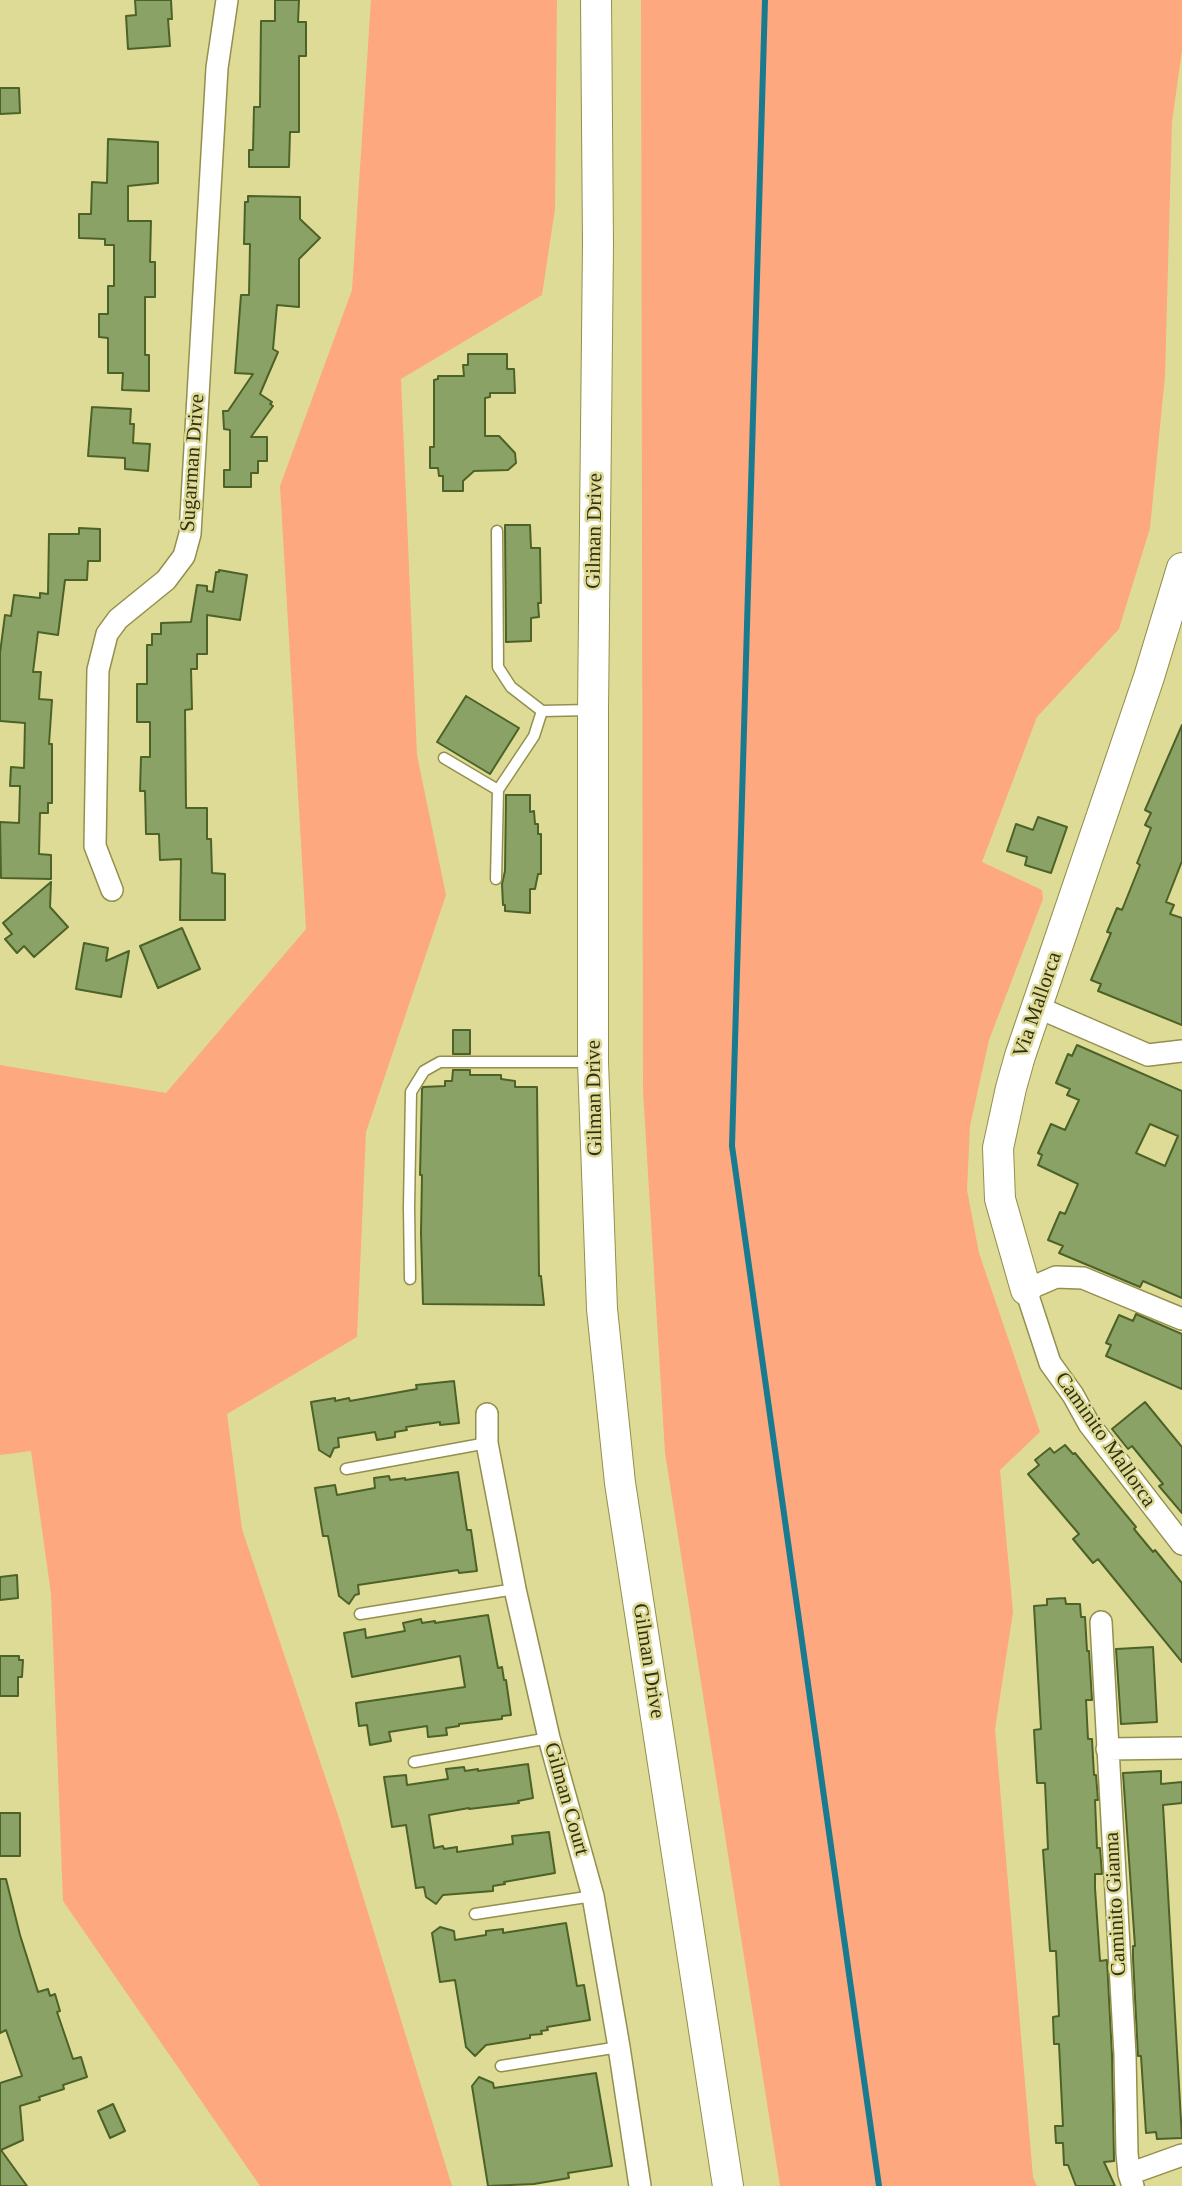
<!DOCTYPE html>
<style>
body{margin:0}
canvas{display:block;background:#dedb96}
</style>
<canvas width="1182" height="2186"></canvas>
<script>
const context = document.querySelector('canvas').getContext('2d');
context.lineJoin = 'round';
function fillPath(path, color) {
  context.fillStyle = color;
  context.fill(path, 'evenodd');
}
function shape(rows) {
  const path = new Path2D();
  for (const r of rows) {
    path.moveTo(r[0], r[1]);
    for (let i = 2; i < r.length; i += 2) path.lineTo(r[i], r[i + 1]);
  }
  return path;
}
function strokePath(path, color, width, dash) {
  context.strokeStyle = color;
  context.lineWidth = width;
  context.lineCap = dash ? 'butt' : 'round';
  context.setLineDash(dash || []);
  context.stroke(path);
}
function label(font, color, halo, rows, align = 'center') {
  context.font = font + ' Georgia,serif';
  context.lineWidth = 5;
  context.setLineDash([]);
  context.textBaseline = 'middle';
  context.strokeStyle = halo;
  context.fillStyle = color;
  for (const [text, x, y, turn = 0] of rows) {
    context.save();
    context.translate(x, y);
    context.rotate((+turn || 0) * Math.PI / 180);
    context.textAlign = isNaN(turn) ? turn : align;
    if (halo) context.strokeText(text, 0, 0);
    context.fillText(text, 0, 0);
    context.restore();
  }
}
fillPath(shape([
 [371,0,557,0,555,209,542,295,401,379,417,755,446,895,366,1132,357,1337,227,1414,242,1529,339,1818,452,2186,260,2186,63,1901,51,1594,31,1451,0,1455,0,1065,166,1093,306,929,280,486,352,290],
 [641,0,1182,0,1182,50,1172,122,1165,376,1150,528,1119,629,1037,717,982,862,1042,890,1043,899,989,1040,970,1126,967,1190,979,1253,1040,1432,1000,1470,1013,1612,995,1729,1033,2177,1037,2186,780,2186,665,1453,643,1091]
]), '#fea87f');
strokePath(shape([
 [765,0,732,1146,879,2186]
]), '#187b8f', 6);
const building = shape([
 [135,0,171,0,172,19,168,19,170,46,128,49,126,16,136,15,135,0],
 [275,0,299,0,298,22,306,22,306,56,299,56,299,132,290,132,289,167,249,167,249,150,253,150,254,107,260,107,261,21,275,21,275,0],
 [0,88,19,88,20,113,0,114,0,88],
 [108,139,158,142,158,183,128,186,128,221,151,221,150,262,155,262,155,297,145,297,145,355,149,355,149,391,122,390,123,373,108,373,108,338,99,337,99,314,108,314,108,286,114,286,114,245,105,245,105,239,79,238,79,214,91,214,92,182,107,183,108,139],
 [248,196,300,197,300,219,320,238,299,259,299,307,277,305,273,349,278,352,260,394,272,402,270,404,273,406,251,437,267,437,267,461,258,461,258,473,251,473,251,487,224,487,224,470,230,470,230,430,224,429,223,411,228,411,253,374,235,373,241,295,249,295,250,244,244,244,245,202,248,202,248,196],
 [468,354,507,354,507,369,514,369,515,393,490,393,490,397,485,398,485,436,499,436,515,453,516,463,508,470,474,471,463,481,463,491,443,491,443,476,439,476,438,468,430,468,430,447,434,447,434,380,438,379,438,376,464,376,463,365,468,365,468,354],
 [92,407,131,409,130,424,134,424,133,443,150,444,148,471,125,469,125,458,88,456,92,407],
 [505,525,530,525,531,548,540,548,541,603,538,603,539,617,531,618,531,641,506,642,506,640,505,525],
 [79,528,100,529,100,561,88,561,87,580,65,580,58,635,38,632,33,672,41,672,39,699,52,700,49,744,52,744,52,803,48,803,48,813,40,813,39,854,51,855,51,879,1,878,0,822,19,823,20,786,10,786,11,767,24,768,25,723,0,721,0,653,5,615,11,616,14,595,40,598,40,593,48,594,49,534,79,534,79,528],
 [219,570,247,575,240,620,207,615,207,654,197,654,197,669,191,669,192,709,185,710,186,808,207,808,207,839,211,839,212,873,225,874,225,920,180,920,181,859,160,860,159,834,146,834,145,791,140,791,141,757,150,757,150,722,137,722,137,684,147,684,147,645,152,645,152,634,161,634,161,623,191,622,197,585,207,586,207,591,213,592,216,572,219,572,219,570],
 [466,696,519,728,490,774,437,742,466,696],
 [1182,725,1182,861,1166,902,1174,905,1170,914,1182,918,1182,1025,1098,991,1101,984,1091,980,1111,933,1107,932,1117,908,1122,910,1140,865,1137,863,1151,828,1145,825,1151,813,1145,810,1182,725],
 [506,795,530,795,530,812,534,811,535,824,538,824,538,834,541,834,541,874,538,874,535,889,530,889,530,913,505,911,505,905,503,905,502,884,505,871,506,795],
 [1038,817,1067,827,1051,873,1025,865,1027,857,1007,851,1016,824,1033,830,1038,817],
 [51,882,50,907,68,927,34,957,24,946,17,953,5,939,12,934,3,923,51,882],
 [182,928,200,969,158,988,140,946,182,928],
 [84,943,108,948,106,961,129,951,121,997,76,989,84,943],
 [453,1030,470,1030,470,1054,453,1054,453,1030],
 [1077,1045,1182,1091,1182,1298,1143,1281,1140,1287,1059,1253,1063,1246,1048,1240,1060,1212,1065,1214,1078,1184,1038,1165,1042,1155,1038,1153,1051,1124,1065,1130,1079,1100,1067,1095,1070,1089,1056,1083,1068,1054,1072,1056,1077,1045],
 [1150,1124,1178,1136,1165,1166,1136,1153,1150,1124],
 [453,1070,470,1070,470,1075,501,1075,501,1079,515,1081,515,1087,537,1087,539,1276,541,1276,544,1305,423,1304,421,1233,422,1175,420,1175,422,1089,423,1087,445,1086,445,1081,452,1081,453,1070],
 [1136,1314,1182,1334,1182,1389,1106,1356,1111,1345,1106,1343,1119,1315,1133,1321,1136,1314],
 [454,1381,459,1423,440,1425,440,1422,406,1427,407,1430,395,1432,395,1437,377,1440,375,1432,338,1438,339,1447,334,1448,330,1457,319,1450,311,1402,335,1398,335,1401,349,1398,350,1401,417,1389,416,1385,454,1381],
 [1145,1402,1182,1447,1182,1513,1159,1486,1163,1484,1132,1446,1128,1449,1112,1429,1145,1402],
 [1065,1445,1073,1454,1075,1453,1136,1527,1134,1529,1153,1552,1155,1550,1182,1583,1182,1662,1098,1559,1093,1563,1073,1539,1079,1534,1028,1474,1039,1465,1035,1460,1050,1448,1054,1453,1065,1445],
 [458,1472,467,1530,471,1530,477,1571,459,1573,458,1570,358,1585,359,1594,355,1595,349,1604,339,1596,328,1536,323,1536,315,1488,335,1485,337,1495,375,1488,374,1478,389,1476,390,1480,405,1478,405,1480,458,1472],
 [17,1575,18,1598,0,1600,0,1577,17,1575],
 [1065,1598,1066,1604,1080,1604,1081,1617,1085,1617,1087,1651,1089,1651,1092,1700,1086,1700,1088,1739,1092,1739,1094,1775,1096,1775,1098,1800,1095,1800,1097,1848,1100,1848,1102,1874,1095,1874,1095,1888,1100,1961,1107,1960,1112,2055,1114,2161,1104,2162,1115,2186,1076,2186,1068,2165,1064,2165,1063,2143,1056,2143,1055,2126,1063,2126,1059,2044,1054,2044,1053,2017,1059,2016,1056,1951,1050,1951,1043,1850,1048,1849,1045,1783,1037,1783,1034,1730,1041,1729,1034,1606,1047,1605,1047,1599,1065,1598],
 [488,1615,498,1668,502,1667,504,1680,506,1680,511,1715,502,1716,502,1719,459,1724,459,1726,446,1728,447,1735,428,1737,427,1726,389,1732,391,1741,370,1745,367,1725,359,1726,356,1703,465,1687,460,1656,352,1677,344,1633,365,1629,366,1638,405,1631,403,1623,421,1619,422,1623,435,1621,435,1623,488,1615],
 [1153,1647,1157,1722,1121,1724,1116,1649,1153,1647],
 [0,1656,19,1656,19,1660,23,1660,22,1677,18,1677,18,1696,0,1696,0,1656],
 [528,1764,533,1798,518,1801,519,1803,469,1809,469,1808,429,1815,434,1848,443,1846,444,1849,457,1847,457,1852,513,1844,512,1836,549,1832,555,1873,504,1882,505,1884,493,1886,493,1891,443,1895,436,1904,426,1897,424,1887,416,1888,406,1825,392,1827,384,1777,406,1775,407,1785,448,1779,446,1769,464,1767,465,1771,478,1769,478,1771,528,1764],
 [1161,1771,1161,1784,1182,1782,1182,1803,1163,1805,1182,2138,1157,2139,1156,2132,1146,2133,1141,2056,1138,2056,1133,1958,1133,1946,1135,1946,1123,1773,1161,1771],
 [0,1813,20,1813,20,1856,0,1856,0,1813],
 [0,1879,6,1879,20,1935,38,1992,48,1989,50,1996,55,1994,60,2011,57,2012,73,2059,81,2057,87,2077,63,2085,64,2089,39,2097,40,2100,20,2106,23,2140,1,2150,27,2186,0,2186,0,2083,22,2076,6,2030,0,2033,0,1879],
 [566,1923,577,1986,584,1985,590,2020,547,2027,548,2030,541,2031,542,2034,530,2035,530,2038,486,2045,475,2056,466,2047,455,1980,440,1982,432,1933,440,1927,454,1931,455,1940,486,1935,486,1931,503,1929,503,1933,566,1923],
 [596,2073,612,2166,568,2173,569,2178,534,2184,488,2186,472,2086,479,2077,493,2083,494,2088,596,2073],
 [113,2104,125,2131,110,2138,98,2111,113,2104]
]);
fillPath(building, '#8aa265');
strokePath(building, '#4d6227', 2);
const lane = shape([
 [497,531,498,667,511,687,542,711,590,710],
 [444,758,498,790],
 [496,879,498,790,534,736,542,711],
 [410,1279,409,1207,411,1092,424,1071,440,1062,590,1062],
 [346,1469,487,1443],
 [360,1614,515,1589],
 [414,1762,549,1738],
 [475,1914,593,1896],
 [501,2066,619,2047]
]);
const street = shape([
 [112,890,95,846,98,670,107,634,118,619,166,580,184,556,190,534,217,68,227,0],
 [1037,1007,1148,1055,1182,1051],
 [1182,1319,1083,1278,1056,1277,1026,1290,1050,1363,1073,1395,1089,1424,1182,1544],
 [487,1414,487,1443,515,1589,549,1738,593,1896,619,2047,640,2186],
 [1101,1622,1125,2055,1127,2153,1129,2174,1133,2186],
 [1107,1749,1182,1748],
 [1129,2174,1182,2155]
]);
const secondary = shape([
 [596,0,598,244,593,710,593,1062,602,1309,620,1483,728,2186],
 [1026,1290,1000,1199,998,1148,1011,1088,1020,1056,1149,677,1182,568]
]);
strokePath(lane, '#93904d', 13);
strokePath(street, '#93904d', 24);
strokePath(secondary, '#93904d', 32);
strokePath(lane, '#fff', 10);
strokePath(street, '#fff', 21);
strokePath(secondary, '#fff', 30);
label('21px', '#313014', '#dedb96', [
 ["Sugarman Drive",193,463,-86],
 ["Gilman Drive",595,531,-89],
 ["Via Mallorca",1038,1005,-71],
 ["Gilman Drive",595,1098,-91],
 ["Caminito Mallorca",1105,1440,55],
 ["Gilman Drive",648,1661,81],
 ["Gilman Court",566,1799,74],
 ["Caminito Gianna",1116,1904,-93]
]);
</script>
